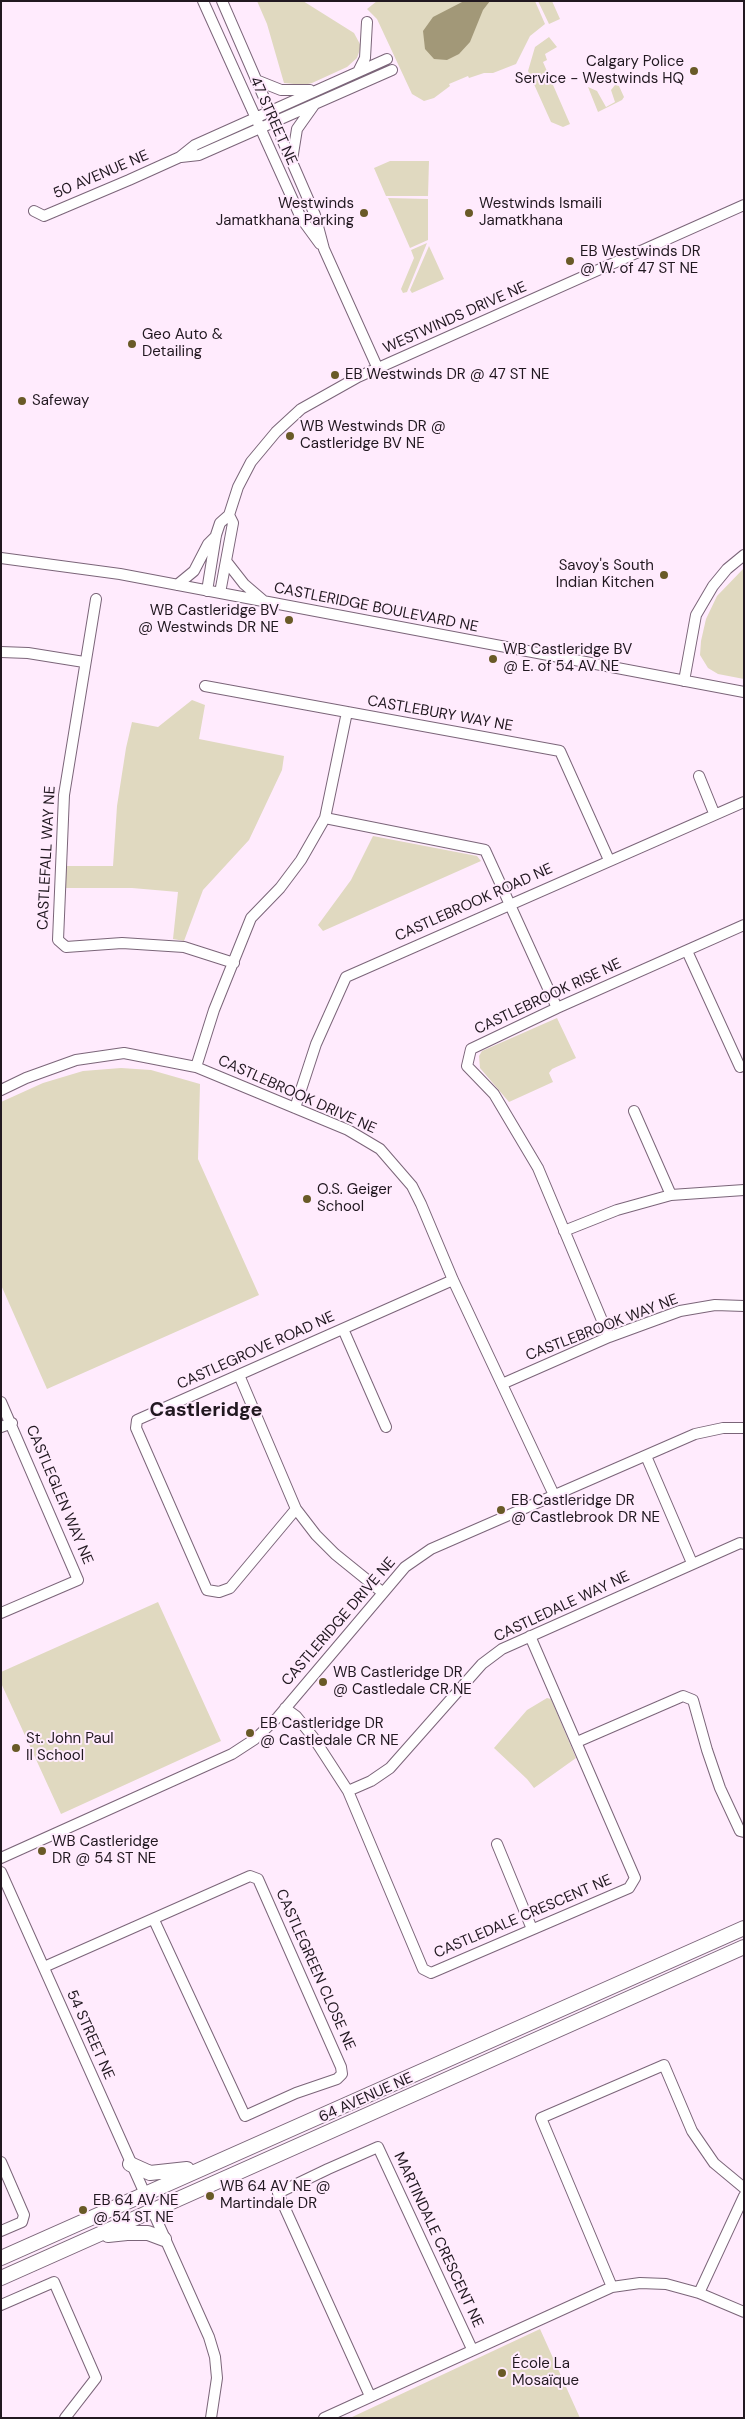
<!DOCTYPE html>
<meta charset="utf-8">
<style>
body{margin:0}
#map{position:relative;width:745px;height:2419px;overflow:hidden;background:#ffebfd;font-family:"DM Sans",sans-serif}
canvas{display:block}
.frame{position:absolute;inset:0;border:2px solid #211820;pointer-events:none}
</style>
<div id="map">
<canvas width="745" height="2419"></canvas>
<div class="frame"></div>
</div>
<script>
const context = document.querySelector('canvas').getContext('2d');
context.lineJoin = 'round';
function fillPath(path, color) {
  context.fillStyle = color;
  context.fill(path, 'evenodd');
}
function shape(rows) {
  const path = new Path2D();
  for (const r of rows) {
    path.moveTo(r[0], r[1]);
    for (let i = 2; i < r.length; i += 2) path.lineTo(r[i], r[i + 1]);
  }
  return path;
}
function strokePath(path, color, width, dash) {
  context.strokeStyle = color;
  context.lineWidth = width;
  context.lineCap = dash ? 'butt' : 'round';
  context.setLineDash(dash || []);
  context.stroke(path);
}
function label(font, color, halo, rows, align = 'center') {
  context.font = font + ' "DM Sans",sans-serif';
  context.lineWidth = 4;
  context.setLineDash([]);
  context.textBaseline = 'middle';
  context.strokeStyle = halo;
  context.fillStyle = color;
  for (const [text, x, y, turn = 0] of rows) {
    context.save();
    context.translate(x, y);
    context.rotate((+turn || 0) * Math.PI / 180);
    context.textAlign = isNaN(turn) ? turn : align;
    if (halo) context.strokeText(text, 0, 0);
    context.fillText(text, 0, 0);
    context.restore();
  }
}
fillPath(shape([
 [257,1,303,1,354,33,361,46,357,58,347,67,312,83,304,85,284,83,267,24],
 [377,1,535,1,545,24,530,36,516,64,493,73,484,73,469,78,468,76,449,84,450,86,434,98,424,101,412,94,377,19,367,9],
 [538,1,552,1,560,19,549,24],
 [549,37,557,47,545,54,547,60,543,62,570,124,563,127,551,122,528,71,535,47],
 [615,85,619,86,624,97,622,100,598,112,588,87,597,91,606,107,615,102,611,90],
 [390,161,429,161,428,196,386,196,374,168],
 [388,198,428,199,428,240,410,248],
 [427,243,407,292,403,293,401,289,414,258,411,250],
 [429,246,444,279,412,293,410,290],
 [744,568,744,679,718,674,708,668,700,655,701,641,706,619,717,596],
 [192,700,205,705,199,739,284,756,282,770,249,840,203,890,184,941,173,939,178,892,132,888,66,888,66,866,113,866,117,806,126,748,132,722,158,727],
 [373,836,477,856,481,861,323,931,318,925,351,880],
 [557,1018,576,1058,552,1069,549,1073,553,1082,509,1102,480,1068,479,1056,482,1051],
 [121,1068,151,1070,200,1084,198,1159,259,1295,47,1389,1,1285,1,1102,43,1083,83,1071],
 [158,1602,221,1741,61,1814,1,1683,1,1672],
 [547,1698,551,1699,576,1758,534,1788,527,1779,494,1748,527,1710],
 [540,2329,580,2418,350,2418]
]), '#e0d9c0');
fillPath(shape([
 [464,1,490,1,483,10,470,42,459,54,447,60,434,59,425,49,423,31,433,17]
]), '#a29878');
const minor = shape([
 [203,1,301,218,320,244],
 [222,1,315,215,324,249,378,369],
 [358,72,365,58,367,22],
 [256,80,281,90,310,90],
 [181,157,199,155,392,70],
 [292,160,297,129,314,105],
 [34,211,44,216,129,180,180,157,195,145,387,59],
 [1,558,120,574,744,692],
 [226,561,244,584,265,602],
 [177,585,194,571,208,544,216,536],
 [207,591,216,535,220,523,229,515,238,487,251,462,276,432,301,409,358,377,744,205],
 [220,593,233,523,229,515],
 [96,599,64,795,58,940,66,947,122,943,184,947,234,963],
 [1,652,28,653,84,662],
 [684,681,696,615,713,586,727,569,744,555],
 [205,686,560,751,609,860],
 [699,776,714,813],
 [325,818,485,850,557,1008],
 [687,951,740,1067],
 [196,1067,214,1010,251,918,280,888,301,860,325,818,347,712],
 [1,1090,26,1078,76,1060,124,1053,196,1067,348,1130,380,1149,412,1186,421,1204,453,1280,554,1495],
 [295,1108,316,1044,346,977,744,802],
 [634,1111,671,1195],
 [564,1231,617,1210,671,1195,744,1190],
 [343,1329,386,1427],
 [609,1337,538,1168,494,1094,467,1066,471,1049,557,1008,744,925],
 [239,1375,296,1509,316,1535,335,1554,382,1592],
 [502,1384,609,1337,680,1311,715,1305,744,1306],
 [1,1402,78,1580,1,1613],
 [1,1427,12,1423],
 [646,1456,692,1563],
 [296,1509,230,1588,219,1592,207,1590,136,1428,137,1420,453,1280],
 [285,1708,296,1716,313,1737,348,1791,423,1969,431,1973,629,1888,635,1878,530,1636],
 [577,1742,683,1696,693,1700,707,1750,720,1788,740,1831,744,1832],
 [348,1791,371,1781,390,1768,482,1664,502,1649,740,1543,744,1544],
 [497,1844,532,1929],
 [1,1858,232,1754,255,1739,278,1717,405,1567,431,1549,695,1434,723,1428,744,1428],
 [1,1872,209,2337,215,2357,217,2378,211,2418],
 [44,1967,250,1876,258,1879,341,2067,342,2074,337,2079,296,2093,245,2116,154,1920],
 [1,2162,24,2215,22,2222,1,2231],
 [612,2287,541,2118,664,2065,692,2131,714,2163,744,2188],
 [699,2293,744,2196],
 [1,2305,54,2282,96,2378,65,2418],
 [370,2396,278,2193,328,2169,378,2147,472,2349],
 [324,2418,612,2287,640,2283,666,2284,699,2293,744,2312]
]);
const major = shape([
 [130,2164,150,2173,187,2169],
 [108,2235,127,2233,148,2233,164,2239],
 [1,2258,744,1928],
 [1,2278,744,1947]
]);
strokePath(minor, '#7b6579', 12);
strokePath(major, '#7b6579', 16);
strokePath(minor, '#fff', 10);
strokePath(major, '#fff', 14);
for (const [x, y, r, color] of [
 [694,71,5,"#695a27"],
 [364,213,5,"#695a27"],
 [469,213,5,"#695a27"],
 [570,261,5,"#695a27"],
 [132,344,5,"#695a27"],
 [335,375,5,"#695a27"],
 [22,401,5,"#695a27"],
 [290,436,5,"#695a27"],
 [664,575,5,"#695a27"],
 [289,620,5,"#695a27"],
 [493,659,5,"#695a27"],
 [307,1199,5,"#695a27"],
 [501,1510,5,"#695a27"],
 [323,1682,5,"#695a27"],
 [250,1733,5,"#695a27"],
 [16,1748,5,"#695a27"],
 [42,1851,5,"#695a27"],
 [210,2196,5,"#695a27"],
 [83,2210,5,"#695a27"],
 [502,2373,5,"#695a27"]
]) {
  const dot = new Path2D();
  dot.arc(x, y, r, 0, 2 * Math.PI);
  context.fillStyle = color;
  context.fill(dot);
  strokePath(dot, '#ffebfd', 2);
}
label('15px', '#211820', '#ffebfd', [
 ["Calgary Police",684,62,"right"],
 ["Service - Westwinds HQ",684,79,"right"],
 ["Westwinds",354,204,"right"],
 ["Jamatkhana Parking",354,221,"right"],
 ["Westwinds Ismaili",479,204],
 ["Jamatkhana",479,221],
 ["EB Westwinds DR",580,252],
 ["@ W. of 47 ST NE",580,269],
 ["Geo Auto &",142,335],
 ["Detailing",142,352],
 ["EB Westwinds DR @ 47 ST NE",345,375],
 ["Safeway",32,401],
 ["WB Westwinds DR @",300,427],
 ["Castleridge BV NE",300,444],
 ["Savoy's South",654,566,"right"],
 ["Indian Kitchen",654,583,"right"],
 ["WB Castleridge BV",279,611,"right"],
 ["@ Westwinds DR NE",279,628,"right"],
 ["WB Castleridge BV",503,650],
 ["@ E. of 54 AV NE",503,667],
 ["O.S. Geiger",317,1190],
 ["School",317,1207],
 ["EB Castleridge DR",511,1501],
 ["@ Castlebrook DR NE",511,1518],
 ["WB Castleridge DR",333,1673],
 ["@ Castledale CR NE",333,1690],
 ["EB Castleridge DR",260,1724],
 ["@ Castledale CR NE",260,1741],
 ["St. John Paul",26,1739],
 ["II School",26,1756],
 ["WB Castleridge",52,1842],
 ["DR @ 54 ST NE",52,1859],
 ["WB 64 AV NE @",220,2187],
 ["Martindale DR",220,2204],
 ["EB 64 AV NE",93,2201],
 ["@ 54 ST NE",93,2218],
 ["École La",512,2364],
 ["Mosaïque",512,2381]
], 'left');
label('15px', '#211820', '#ffebfd', [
 ["47 STREET NE",273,121,66],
 ["50 AVENUE NE",101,175,-23],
 ["WESTWINDS DRIVE NE",455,318,-24],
 ["CASTLERIDGE BOULEVARD NE",376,608,11],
 ["CASTLEBURY WAY NE",440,714,10],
 ["CASTLEFALL WAY NE",47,858,-87],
 ["CASTLEBROOK ROAD NE",474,903,-24],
 ["CASTLEBROOK RISE NE",548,997,-25],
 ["CASTLEBROOK DRIVE NE",297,1095,24],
 ["CASTLEBROOK WAY NE",602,1328,-21],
 ["CASTLEGROVE ROAD NE",256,1351,-24],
 ["CASTLEGLEN WAY NE",59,1495,67],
 ["CASTLEDALE WAY NE",562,1607,-25],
 ["CASTLERIDGE DRIVE NE",339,1622,-49],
 ["CASTLEDALE CRESCENT NE",523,1917,-23],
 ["CASTLEGREEN CLOSE NE",315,1970,66],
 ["54 STREET NE",90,2035,66],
 ["64 AVENUE NE",366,2098,-24],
 ["MARTINDALE CRESCENT NE",438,2240,65]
]);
label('bold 20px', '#211820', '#ffebfd', [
 ["Castleridge",206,1411]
]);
</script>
